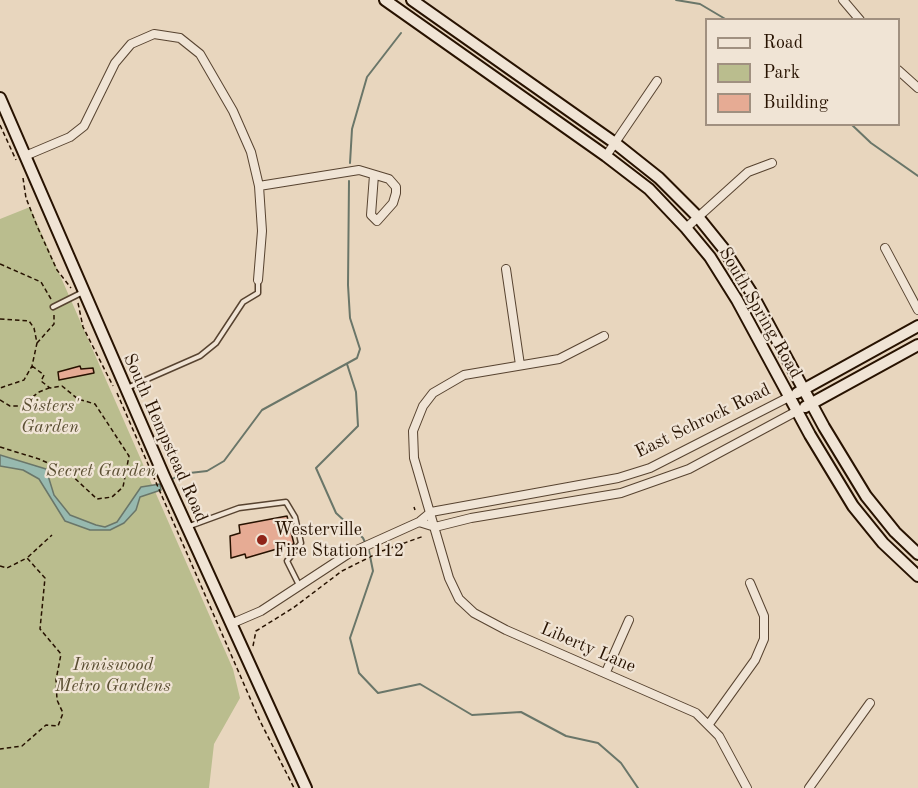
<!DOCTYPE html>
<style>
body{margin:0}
#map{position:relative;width:918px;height:788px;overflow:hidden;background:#e8d6be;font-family:"Old Standard TT",serif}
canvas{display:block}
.legend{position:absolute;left:705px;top:18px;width:195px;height:108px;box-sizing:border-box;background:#f0e4d5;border:2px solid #a09080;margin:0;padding:8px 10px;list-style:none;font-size:18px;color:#271200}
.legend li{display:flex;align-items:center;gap:12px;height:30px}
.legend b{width:30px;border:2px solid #a09080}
</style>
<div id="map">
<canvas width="918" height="788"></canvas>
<ul class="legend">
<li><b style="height:8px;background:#f0e4d5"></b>Road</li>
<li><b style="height:16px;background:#babd8e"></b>Park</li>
<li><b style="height:16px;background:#e6ab94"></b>Building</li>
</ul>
</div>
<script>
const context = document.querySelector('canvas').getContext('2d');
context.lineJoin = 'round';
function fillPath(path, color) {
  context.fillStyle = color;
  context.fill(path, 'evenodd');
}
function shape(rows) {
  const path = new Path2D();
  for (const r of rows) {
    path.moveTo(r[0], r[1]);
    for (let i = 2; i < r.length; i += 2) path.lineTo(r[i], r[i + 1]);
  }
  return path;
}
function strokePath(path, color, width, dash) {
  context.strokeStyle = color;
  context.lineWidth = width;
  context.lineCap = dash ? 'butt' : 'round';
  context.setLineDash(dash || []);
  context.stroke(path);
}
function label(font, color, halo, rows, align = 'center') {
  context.font = font + ' "Old Standard TT",serif';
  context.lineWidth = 4.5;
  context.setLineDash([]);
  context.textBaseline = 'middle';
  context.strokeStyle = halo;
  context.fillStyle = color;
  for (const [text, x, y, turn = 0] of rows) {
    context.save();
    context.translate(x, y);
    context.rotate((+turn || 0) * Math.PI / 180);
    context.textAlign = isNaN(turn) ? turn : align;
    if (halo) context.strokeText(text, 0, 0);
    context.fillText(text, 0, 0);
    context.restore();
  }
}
fillPath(shape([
 [30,207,233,669,240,698,214,744,209,788,0,788,0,219]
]), '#babd8e');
const water = shape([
 [0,455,46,469,54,495,70,515,96,525,105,527,117,522,141,487,160,484,161,490,140,497,136,510,124,523,110,530,90,530,65,521,39,479,23,470,0,466,0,455]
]);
fillPath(water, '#97b9af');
strokePath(water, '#6a7669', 1.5);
strokePath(shape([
 [676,0,700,4,727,20],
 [851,124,871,143,918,176],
 [350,163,352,129,367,77,401,33],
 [347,364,356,392,358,426,316,468,336,513,363,538,369,551,373,571,350,638,359,673,378,693,420,684,472,715,521,712,566,736,598,743,621,763,638,788],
 [169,481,181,474,207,471,224,461,262,410,357,358,360,349,350,318,348,285,349,181]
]), '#6a7669', 2);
const building = shape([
 [80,366,81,369,93,368,94,373,59,380,58,372,80,366],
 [287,516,294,544,246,558,245,554,231,558,230,536,240,533,239,525,287,516]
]);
fillPath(building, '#e6ab94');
strokePath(building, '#271200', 1.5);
const lane = shape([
 [53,307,83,292],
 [127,388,200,356,216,343,243,302,258,293,258,281],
 [187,527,239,508,286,502,295,517,301,543,287,561,299,585]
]);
const street = shape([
 [843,0,860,20],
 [898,70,918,88],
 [25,156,70,137,84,126,115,63,131,44,154,34,180,38,200,54,233,111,251,152,259,186,262,231,258,280],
 [606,156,657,81],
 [259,186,359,170,389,179,396,187,396,193,393,203,377,221,371,215,374,175],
 [686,228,748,172,772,163],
 [885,248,918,310],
 [506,269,520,365],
 [604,336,559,359,464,375,433,393,423,406,413,431,414,458,449,578,459,599,474,613,506,630,696,713,719,736,747,788],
 [419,522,435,527,471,518,621,493,689,469,797,411],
 [233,623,261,611,348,554,419,522,431,512,618,478,650,468,789,397],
 [606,672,629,620],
 [709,724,755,660,764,639,764,616,750,583],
 [809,788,870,703]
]);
const secondary = shape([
 [385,0,606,156,649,189,686,228,710,257,737,300,810,435,853,506,883,543,918,576],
 [412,0,615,143,659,178,698,217,723,248,751,292,824,427,866,496,895,532,918,554],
 [0,98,164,476,306,788],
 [797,393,918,326],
 [805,407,918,345]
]);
strokePath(lane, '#574330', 7);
strokePath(street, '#574330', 10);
strokePath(secondary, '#271200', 14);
strokePath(shape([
 [0,125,16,160],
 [23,178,26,198,37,226,57,270,71,288],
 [0,264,41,282,51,299],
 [78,303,83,327,113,386],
 [0,319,29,321,34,328,37,343,32,366,24,380,0,388],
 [37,343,54,324,54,313],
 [117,393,260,721,294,788],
 [0,400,10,406,21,406,39,392,49,388],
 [0,447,39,459,68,472,97,499,112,497,123,487,129,456,95,404,78,399,62,386,50,388,41,381,44,375,32,366],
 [414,507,415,510],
 [28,557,52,535],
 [0,566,7,568,27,558,45,578,40,629,61,654,56,680,57,700,63,713,58,726,46,725,22,746,0,749],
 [253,646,256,631,293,608,342,571,382,551,424,536]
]), '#271200', 1.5, [4.5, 3]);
strokePath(lane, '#f0e4d5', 4);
strokePath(street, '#f0e4d5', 8);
strokePath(secondary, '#f0e4d5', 10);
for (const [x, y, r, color] of [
 [262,540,6,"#8f2418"]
]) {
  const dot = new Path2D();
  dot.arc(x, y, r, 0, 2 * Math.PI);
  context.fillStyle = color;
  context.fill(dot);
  strokePath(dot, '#f0e4d5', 2);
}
label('18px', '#271200', '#f0e4d5', [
 ["South Spring Road",760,313,60],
 ["East Schrock Road",703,421,-26],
 ["South Hempstead Road",165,438,66],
 ["Liberty Lane",588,648,23]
]);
label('italic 18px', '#5a4e32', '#f0e4d5', [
 ["Sisters'",50,406],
 ["Garden",50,427],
 ["Secret Garden",101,471],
 ["Inniswood",113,665],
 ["Metro Gardens",113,686]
]);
label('18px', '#271200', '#f0e4d5', [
 ["Westerville",274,530],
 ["Fire Station 112",274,551]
], 'left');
</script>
